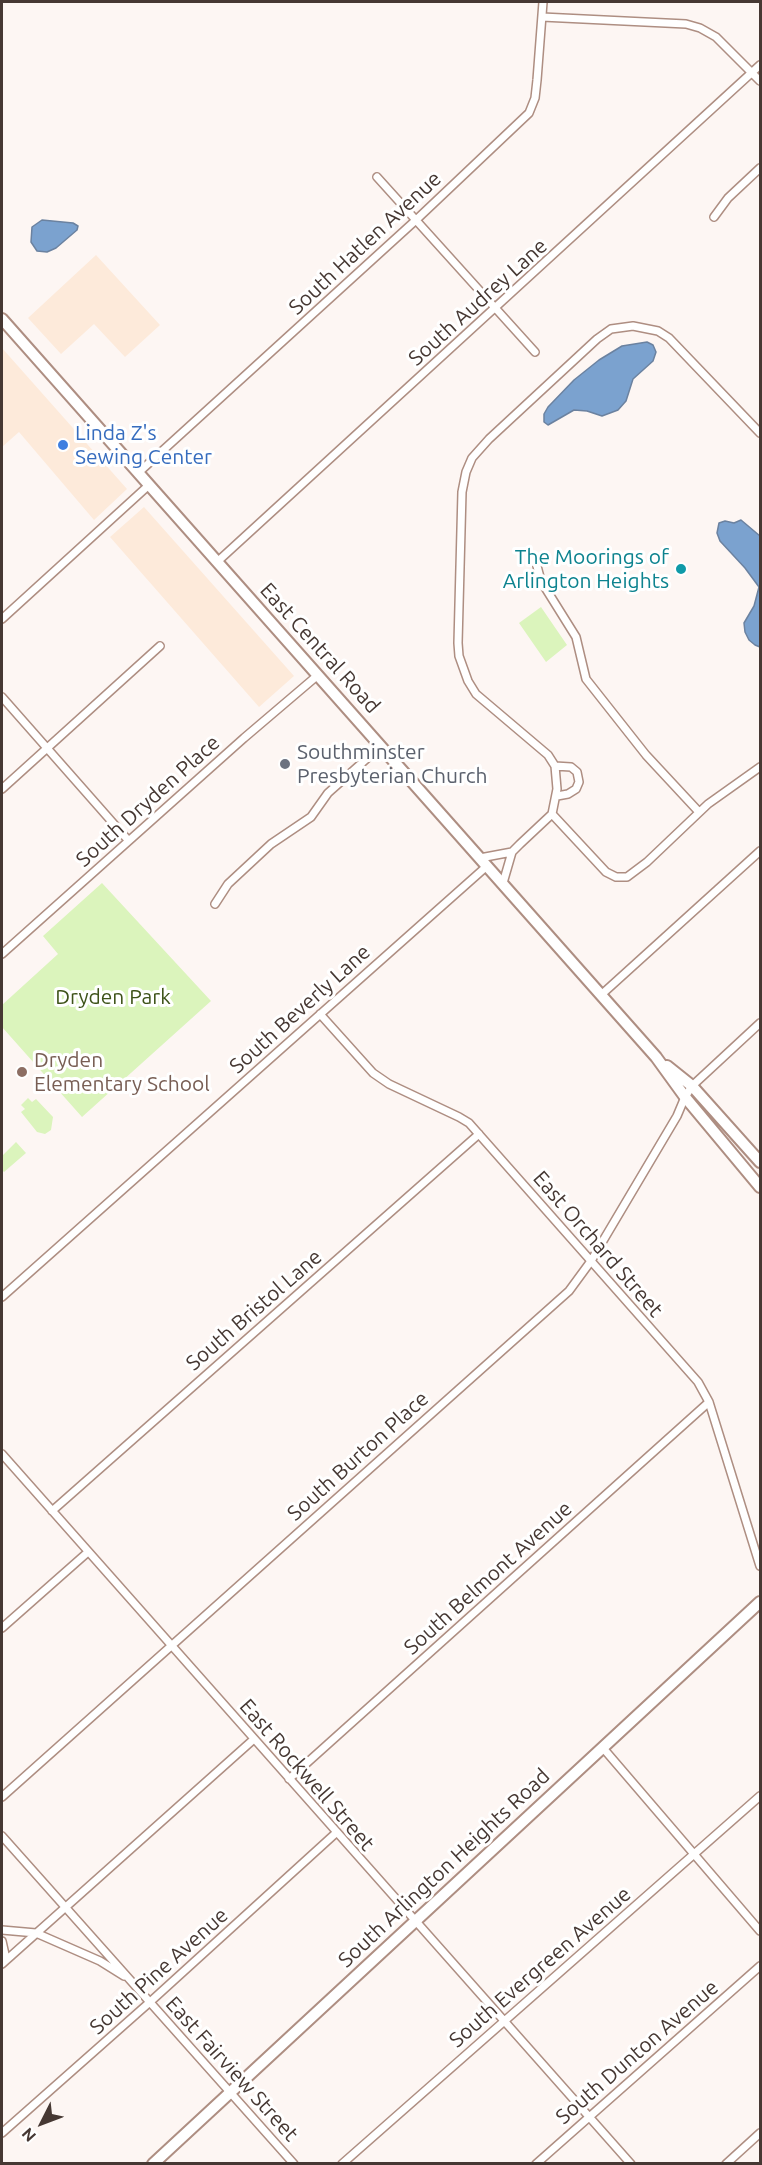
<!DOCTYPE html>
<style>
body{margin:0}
#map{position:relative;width:762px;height:2165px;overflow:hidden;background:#fdf6f3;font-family:Ubuntu,sans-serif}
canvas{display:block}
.frame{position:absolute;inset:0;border:3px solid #463833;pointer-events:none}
.north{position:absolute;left:12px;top:2093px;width:60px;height:60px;-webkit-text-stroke:4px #fff;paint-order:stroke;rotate:228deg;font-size:16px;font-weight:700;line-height:24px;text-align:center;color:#463833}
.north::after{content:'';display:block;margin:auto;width:21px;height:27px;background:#463833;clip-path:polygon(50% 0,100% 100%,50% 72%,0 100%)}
</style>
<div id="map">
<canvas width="762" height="2165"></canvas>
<div class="frame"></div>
<div class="north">N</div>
</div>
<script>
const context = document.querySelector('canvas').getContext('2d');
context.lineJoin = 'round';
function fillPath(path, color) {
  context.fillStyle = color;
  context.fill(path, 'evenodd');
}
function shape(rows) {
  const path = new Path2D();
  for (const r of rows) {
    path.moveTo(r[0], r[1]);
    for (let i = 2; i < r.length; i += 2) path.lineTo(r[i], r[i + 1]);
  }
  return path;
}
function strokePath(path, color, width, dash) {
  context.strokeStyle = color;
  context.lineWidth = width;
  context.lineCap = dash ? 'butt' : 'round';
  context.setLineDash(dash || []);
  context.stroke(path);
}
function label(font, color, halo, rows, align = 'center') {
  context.font = font + ' Ubuntu,sans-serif';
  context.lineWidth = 6;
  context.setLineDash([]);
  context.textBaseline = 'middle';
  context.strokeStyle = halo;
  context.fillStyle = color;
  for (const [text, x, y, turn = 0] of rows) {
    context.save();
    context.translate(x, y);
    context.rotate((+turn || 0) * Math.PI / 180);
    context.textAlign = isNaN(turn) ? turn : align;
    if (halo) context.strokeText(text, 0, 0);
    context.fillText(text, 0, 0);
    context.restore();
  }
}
fillPath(shape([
 [96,255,160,325,125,357,94,324,61,354,28,318],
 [2,348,127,489,94,520,19,432,2,447],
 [144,507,294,676,259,707,110,537]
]), '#fdeada');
fillPath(shape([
 [541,607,567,645,546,662,519,623],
 [102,883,211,1001,82,1117,2,1027,2,1005,58,954,43,936],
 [28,1098,32,1102,36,1099,53,1117,51,1130,45,1134,37,1132,21,1112,25,1109,21,1105],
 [16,1142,26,1153,4,1172,2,1170,2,1156]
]), '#dbf4bc');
const water = shape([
 [42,220,73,223,78,226,77,230,56,248,47,252,37,251,31,242,32,227,42,220],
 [647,342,653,345,656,352,653,361,633,379,626,401,618,410,602,416,587,411,574,410,548,425,544,422,544,414,548,407,574,380,599,360,622,346,647,342],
 [741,520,760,536,760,647,755,645,749,640,745,632,744,623,754,606,759,587,745,568,720,541,717,533,719,523,725,521,734,523,741,520]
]);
fillPath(water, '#7ba2cf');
strokePath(water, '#6b82a0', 1.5);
const minor = shape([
 [542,17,686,24,700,28,716,37,760,81],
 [377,177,535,352],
 [714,217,728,198,760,168],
 [138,473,416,220,529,113,535,98,537,80,543,2],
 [217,562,760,65],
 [537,566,541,581,576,637,586,679,646,755,699,812],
 [2,619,149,485],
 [2,697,128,840],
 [555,766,571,767,577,772,579,782,576,789,568,794,557,796],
 [2,789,160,646],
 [552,814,606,872,616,877,627,877,647,862,708,804,760,767],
 [480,858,512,852,520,844,552,814,557,789,555,766,548,755,476,694,468,681,459,656,458,643,462,492,466,472,472,458,489,439,597,339,611,329,633,326,658,331,669,338,760,433],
 [503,883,512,852],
 [215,904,228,884,271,844,311,817,328,793,381,746],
 [2,954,244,738,318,675],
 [601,995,760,851],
 [320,1014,373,1073,389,1084,459,1117,469,1123,698,1382,709,1402,760,1566],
 [2,1297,487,866],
 [2,1454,631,2164],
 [52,1511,479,1134],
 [2,1628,88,1552],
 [603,1748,760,1931],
 [289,1779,709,1402],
 [2,1797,569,1291,591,1261,677,1116,685,1097,692,1086,760,1023],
 [2,1836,294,2164],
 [2,1930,36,1933,100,1961,124,1976],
 [2,1941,6,1959],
 [2,1964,254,1739],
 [2,2133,150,2002,337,1832],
 [342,2164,760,1796],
 [536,2164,760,1966],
 [726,2164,760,2133]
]);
const secondary = shape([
 [2,319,656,1057,685,1097,760,1187],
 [667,1066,692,1086,760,1162],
 [153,2164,760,1602]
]);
strokePath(minor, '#ae8e82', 10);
strokePath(secondary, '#ae8e82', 14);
strokePath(minor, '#fff', 7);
strokePath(secondary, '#fff', 10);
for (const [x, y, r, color] of [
 [63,445,6,"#3f7fe0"],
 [681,569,6,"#0f9aa8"],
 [285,764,6,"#6b7280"],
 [22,1072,6,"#8d6e63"]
]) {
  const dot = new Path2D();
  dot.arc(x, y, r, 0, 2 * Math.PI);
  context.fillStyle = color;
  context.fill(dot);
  strokePath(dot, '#fff', 2);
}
label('21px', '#463833', '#fff', [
 ["South Hatlen Avenue",365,243,-43],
 ["South Audrey Lane",478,302,-42],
 ["East Central Road",320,648,48],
 ["South Dryden Place",148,801,-42],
 ["South Beverly Lane",300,1009,-42],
 ["East Orchard Street",598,1244,49],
 ["South Bristol Lane",254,1310,-41],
 ["South Burton Place",358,1456,-42],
 ["South Belmont Avenue",488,1578,-42],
 ["East Rockwell Street",307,1775,49],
 ["South Arlington Heights Road",444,1868,-43],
 ["South Evergreen Avenue",540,1967,-41],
 ["South Pine Avenue",159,1971,-42],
 ["South Dunton Avenue",637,2052,-41],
 ["East Fairview Street",232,2069,48]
]);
label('21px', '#366cbe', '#fff', [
 ["Linda Z's",75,433],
 ["Sewing Center",75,457]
], 'left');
label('21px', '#0d838f', '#fff', [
 ["The Moorings of",669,557],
 ["Arlington Heights",669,581]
], 'right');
label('21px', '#5b616d', '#fff', [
 ["Southminster",297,752],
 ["Presbyterian Church",297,776]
], 'left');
label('21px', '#3e5319', '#fff', [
 ["Dryden Park",113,997]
]);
label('21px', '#785e54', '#fff', [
 ["Dryden",34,1060],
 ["Elementary School",34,1084]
], 'left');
</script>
